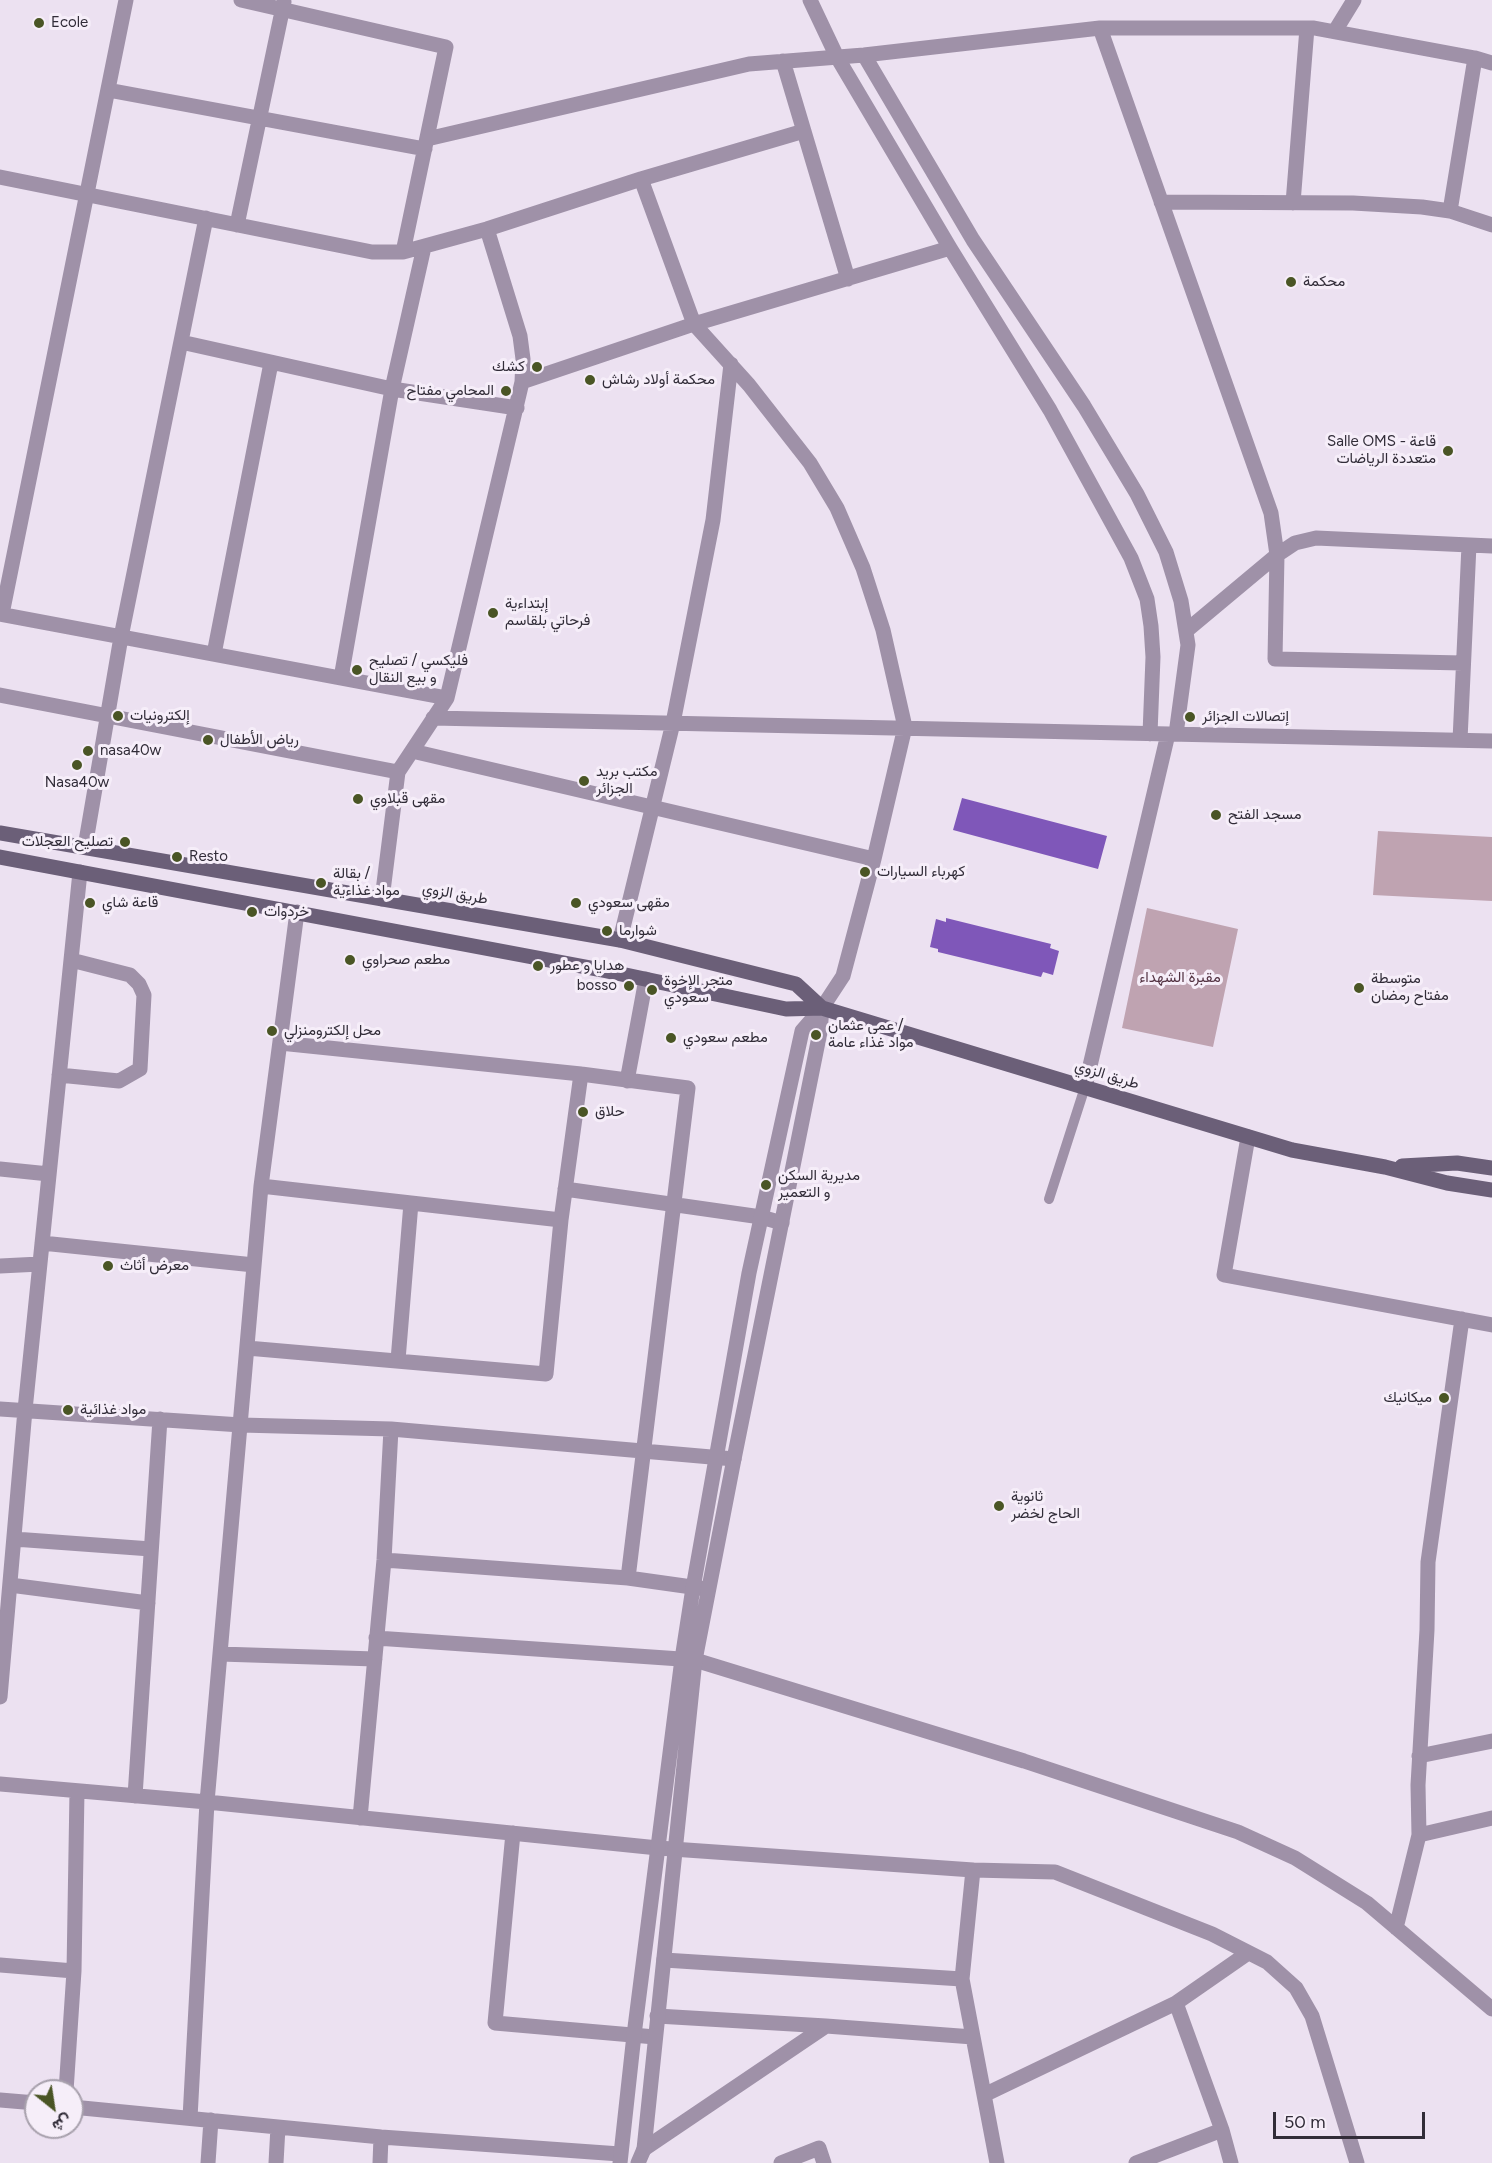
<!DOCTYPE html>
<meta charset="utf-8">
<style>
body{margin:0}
#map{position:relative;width:1492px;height:2163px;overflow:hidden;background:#ece1f1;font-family:Figtree,Vazirmatn,sans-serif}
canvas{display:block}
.north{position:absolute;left:24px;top:2079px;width:60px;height:60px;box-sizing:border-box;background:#f6eef9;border:2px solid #a7a0ac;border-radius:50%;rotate:150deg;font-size:16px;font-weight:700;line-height:24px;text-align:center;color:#312c38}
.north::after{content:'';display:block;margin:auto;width:21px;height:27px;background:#4a5525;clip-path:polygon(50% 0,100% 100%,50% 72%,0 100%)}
.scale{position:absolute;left:1273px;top:2112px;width:152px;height:27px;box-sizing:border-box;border:3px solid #312c38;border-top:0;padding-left:8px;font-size:18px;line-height:21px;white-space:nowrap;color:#312c38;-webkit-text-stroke:4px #f6eef9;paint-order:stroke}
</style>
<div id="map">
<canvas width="1492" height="2163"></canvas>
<div class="north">ش</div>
<div class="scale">50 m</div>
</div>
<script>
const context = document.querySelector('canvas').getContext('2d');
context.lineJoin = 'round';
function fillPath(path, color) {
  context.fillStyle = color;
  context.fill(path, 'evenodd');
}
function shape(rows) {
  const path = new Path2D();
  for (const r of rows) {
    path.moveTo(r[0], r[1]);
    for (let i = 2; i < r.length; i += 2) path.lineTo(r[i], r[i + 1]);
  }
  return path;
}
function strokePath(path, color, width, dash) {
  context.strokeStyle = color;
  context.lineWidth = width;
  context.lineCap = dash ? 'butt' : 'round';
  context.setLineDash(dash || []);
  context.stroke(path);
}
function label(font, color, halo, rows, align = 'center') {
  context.font = font + ' Figtree,Vazirmatn,sans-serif';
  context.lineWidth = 6;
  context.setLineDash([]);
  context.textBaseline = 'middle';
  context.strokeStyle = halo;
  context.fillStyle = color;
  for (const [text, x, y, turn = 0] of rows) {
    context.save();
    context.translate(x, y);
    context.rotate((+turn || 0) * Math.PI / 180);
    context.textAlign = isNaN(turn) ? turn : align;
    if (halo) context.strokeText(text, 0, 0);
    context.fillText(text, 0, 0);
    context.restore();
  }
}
fillPath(shape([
 [1378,831,1492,837,1492,901,1373,895],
 [1147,908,1238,929,1213,1047,1122,1028]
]), '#bfa3b1');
fillPath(shape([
 [962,798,1107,836,1098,869,953,830],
 [946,918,1051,944,1050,948,1059,951,1053,975,1043,972,1041,977,938,952,938,949,930,947,936,919,946,922]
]), '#7f57b9');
strokePath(shape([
 [1049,1199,1085,1087]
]), '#9f91a8', 10);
strokePath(shape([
 [241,0,446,47,403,252],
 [810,0,837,57,950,248,1050,410,1131,558,1147,599,1151,626,1153,657,1150,734],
 [1100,28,1271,513,1277,555,1275,659,1463,663],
 [1335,31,1354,0],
 [864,55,973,240,1084,406,1137,494,1166,552,1181,601,1188,645,1176,734],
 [783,61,848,279],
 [108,90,425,149],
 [427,139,749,64,864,55,1100,28,1314,28,1475,58,1492,63],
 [0,177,372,252,403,252,487,229,641,179,804,131],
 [641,179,694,324,749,385,810,463,837,508,863,568,883,630,905,727,874,859,843,976,822,1008],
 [1161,202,1353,203,1422,207,1450,211,1492,225],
 [1293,203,1307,28],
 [1450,211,1475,58],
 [237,225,284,2],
 [181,342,392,389,517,408],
 [522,382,694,324,950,248],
 [0,614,447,698],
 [2,614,126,0],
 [1186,631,1277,555,1295,543,1316,538,1492,546],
 [214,654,271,363],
 [341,678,392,389,424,247],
 [0,695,398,772],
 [433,718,1492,741],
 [1460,740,1469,545],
 [412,751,874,859],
 [85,847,121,637,206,218],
 [382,899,398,772,447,698,522,382,523,359,520,336,487,229],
 [620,940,673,723,713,520,731,364],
 [280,1043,581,1074,688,1088,628,1578],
 [59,1075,119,1081,140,1069,144,995,139,984,130,975,71,960],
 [627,1081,646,979],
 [1085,1087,1168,734],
 [1248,1137,1224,1275,1492,1325],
 [0,1169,49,1174],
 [261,1186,561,1220],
 [565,1189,761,1217,782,1223],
 [42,1243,254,1265],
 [0,1266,40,1264],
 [247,1348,546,1374,561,1220,581,1074],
 [398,1360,411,1203],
 [0,1409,241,1425,391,1429,734,1459],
 [14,1539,151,1549],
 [384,1560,628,1578,706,1589],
 [10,1585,148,1603],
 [376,1638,695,1660,1024,1761,1238,1832,1295,1858,1367,1903,1492,2009],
 [220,1654,375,1659],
 [0,1697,25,1410,80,872],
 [1419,1756,1492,1741],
 [0,1784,207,1802,658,1848,973,1870,1055,1872,1212,1934,1267,1962,1296,1988,1312,2016,1357,2163],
 [135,1796,160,1419],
 [360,1818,384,1560,391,1429],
 [513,1833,495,2023,655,2037],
 [1419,1835,1492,1818],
 [973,1870,962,1979,997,2163],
 [1396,1928,1419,1835,1418,1785,1427,1630,1428,1562,1462,1319],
 [664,1960,962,1979],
 [0,1965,74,1971],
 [657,2016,826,2026,973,2037],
 [66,2091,74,1971,77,1791],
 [984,2095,1176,2003],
 [0,2100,36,2103],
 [72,2107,381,2137,620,2154],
 [190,2118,207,1802,261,1186,297,912],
 [644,2149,826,2026],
 [208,2163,211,2120],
 [276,2163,278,2127],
 [380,2163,381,2137],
 [781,2163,819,2148,824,2163],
 [1136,2163,1222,2130],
 [1231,2163,1222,2130,1176,2003,1248,1953]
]), '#9f91a8', 15);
strokePath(shape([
 [620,2163,634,2035,682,1659,693,1588,749,1273,802,1031,822,1008],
 [638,2163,644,2149,695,1660,734,1459,820,1032,822,1008]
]), '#9f91a8', 15);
strokePath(shape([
 [0,833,620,940,796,984,822,1008],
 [0,857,607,971,786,1009,822,1008,1292,1150,1385,1167,1447,1183,1492,1190],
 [1402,1166,1457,1163,1492,1168]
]), '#6b5f78', 15);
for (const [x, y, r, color] of [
 [39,23,6,"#4a5525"],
 [1291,282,6,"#4a5525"],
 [537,367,6,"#4a5525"],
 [590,380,6,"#4a5525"],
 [506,391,6,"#4a5525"],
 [1448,451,6,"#4a5525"],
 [493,613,6,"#4a5525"],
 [357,670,6,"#4a5525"],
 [118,716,6,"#4a5525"],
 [1190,717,6,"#4a5525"],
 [208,740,6,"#4a5525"],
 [88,751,6,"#4a5525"],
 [77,765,6,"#4a5525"],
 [584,781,6,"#4a5525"],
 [358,799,6,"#4a5525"],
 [1216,815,6,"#4a5525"],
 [125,842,6,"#4a5525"],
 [177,857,6,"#4a5525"],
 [865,872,6,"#4a5525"],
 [321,883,6,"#4a5525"],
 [90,903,6,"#4a5525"],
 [576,903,6,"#4a5525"],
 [252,912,6,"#4a5525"],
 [607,931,6,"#4a5525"],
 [350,960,6,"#4a5525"],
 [538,966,6,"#4a5525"],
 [629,986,6,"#4a5525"],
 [1359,988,6,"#4a5525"],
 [652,990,6,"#4a5525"],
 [272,1031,6,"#4a5525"],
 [816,1035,6,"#4a5525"],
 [671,1038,6,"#4a5525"],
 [583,1112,6,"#4a5525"],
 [766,1185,6,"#4a5525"],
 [108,1266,6,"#4a5525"],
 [1444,1398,6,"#4a5525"],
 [68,1410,6,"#4a5525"],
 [999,1506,6,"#4a5525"]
]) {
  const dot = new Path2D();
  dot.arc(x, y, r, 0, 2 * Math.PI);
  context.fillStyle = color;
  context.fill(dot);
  strokePath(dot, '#f6eef9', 2);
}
label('15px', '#312c38', '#f6eef9', [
 ["Ecole",51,23],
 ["محكمة",1303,282],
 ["كشك",525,367,"right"],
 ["محكمة أولاد رشاش",602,380],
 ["المحامي مفتاح",494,391,"right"],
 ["Salle OMS - قاعة",1436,442,"right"],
 ["متعددة الرياضات",1436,459,"right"],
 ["إبتداءية",505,604],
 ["فرحاتي بلقاسم",505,621],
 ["فليكسي / تصليح",369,661],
 ["و بيع النقال",369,678],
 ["إلكترونيات",130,716],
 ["إتصالات الجزائر",1202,717],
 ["رياض الأطفال",220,740],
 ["nasa40w",100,751],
 ["مكتب بريد",596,772],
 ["الجزائر",596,789],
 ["Nasa40w",77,783,"center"],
 ["مقهى قبلاوي",370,799],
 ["مسجد الفتح",1228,815],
 ["تصليح العجلات",113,842,"right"],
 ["Resto",189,857],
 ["كهرباء السيارات",877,872],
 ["بقالة /",333,874],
 ["مواد غذاءية",333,891],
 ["قاعة شاي",102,903],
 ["مقهى سعودي",588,903],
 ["خردوات",264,912],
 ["شوارما",619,931],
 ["مطعم صحراوي",362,960],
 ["هدايا و عطور",550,966],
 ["متوسطة",1371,979],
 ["مفتاح رمضان",1371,996],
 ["متجر الإخوة",664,981],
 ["سعودي",664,998],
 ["bosso",617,986,"right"],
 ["عمي عثمان /",828,1026],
 ["مواد غذاء عامة",828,1043],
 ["محل إلكترومنزلي",284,1031],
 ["مطعم سعودي",683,1038],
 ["حلاق",595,1112],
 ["مديرية السكن",778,1176],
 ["و التعمير",778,1193],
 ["معرض أثاث",120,1266],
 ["ميكانيك",1432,1398,"right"],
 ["مواد غذائية",80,1410],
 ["ثانوية",1011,1497],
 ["الحاج لخضر",1011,1514]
], 'left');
label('15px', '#312c38', '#f6eef9', [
 ["طريق الزوي",455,894,10],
 ["طريق الزوي",1107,1075,17]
]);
label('15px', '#533242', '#f6eef9', [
 ["مقبرة الشهداء",1180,978]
]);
</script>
